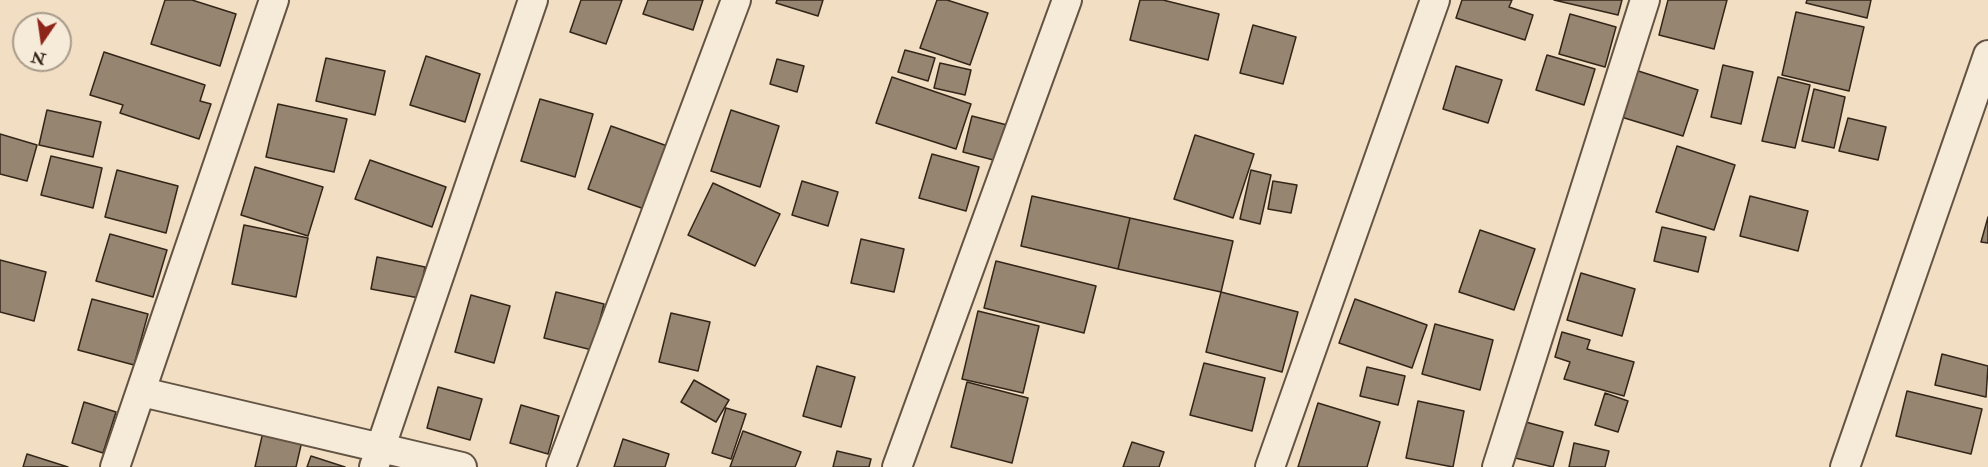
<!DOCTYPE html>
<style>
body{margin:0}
#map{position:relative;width:1988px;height:467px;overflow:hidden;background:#f1dec3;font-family:"IM FELL Double Pica",serif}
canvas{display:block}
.north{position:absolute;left:12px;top:12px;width:60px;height:60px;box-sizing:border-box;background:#f6ead8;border:2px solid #a89b8b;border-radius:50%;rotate:193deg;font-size:16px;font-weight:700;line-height:24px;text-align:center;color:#332518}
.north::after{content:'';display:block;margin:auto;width:21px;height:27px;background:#8f2418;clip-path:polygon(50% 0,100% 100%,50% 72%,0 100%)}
</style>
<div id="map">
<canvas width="1988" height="467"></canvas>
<div class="north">N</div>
</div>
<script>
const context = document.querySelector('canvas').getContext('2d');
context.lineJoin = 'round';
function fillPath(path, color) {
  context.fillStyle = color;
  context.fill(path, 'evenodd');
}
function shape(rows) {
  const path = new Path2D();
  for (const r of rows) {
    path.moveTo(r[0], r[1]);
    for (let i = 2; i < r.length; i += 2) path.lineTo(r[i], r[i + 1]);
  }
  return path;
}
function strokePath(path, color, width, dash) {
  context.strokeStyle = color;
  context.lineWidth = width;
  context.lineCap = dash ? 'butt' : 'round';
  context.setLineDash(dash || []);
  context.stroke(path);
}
const building = shape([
 [165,0,192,0,236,14,220,66,151,44,165,0],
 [581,0,622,0,606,44,570,32,581,0],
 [648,0,703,0,693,30,643,14,648,0],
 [777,0,823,0,818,16,776,3,777,0],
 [937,0,947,0,988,13,970,65,920,48,937,0],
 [1140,0,1163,0,1219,14,1208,60,1130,40,1140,0],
 [1462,0,1512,0,1509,7,1533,15,1525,40,1456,18,1462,0],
 [1554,0,1622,0,1618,15,1554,0],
 [1668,0,1727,0,1714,49,1659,35,1668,0],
 [1807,0,1871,0,1867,18,1806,3,1807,0],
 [1796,12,1864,27,1849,91,1782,75,1796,12],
 [1570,14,1616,27,1605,67,1559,54,1570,14],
 [1253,25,1296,37,1283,84,1240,73,1253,25],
 [905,50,935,58,928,81,898,72,905,50],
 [104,52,205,85,200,101,211,104,199,139,120,113,123,105,90,95,104,52],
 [1547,55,1595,69,1584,105,1536,90,1547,55],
 [426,56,480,74,465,122,410,105,426,56],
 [326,58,385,71,375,115,316,101,326,58],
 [777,59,804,66,797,92,770,84,777,59],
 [940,63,971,70,965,95,934,88,940,63],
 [1723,65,1753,72,1741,124,1711,117,1723,65],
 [1456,66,1502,80,1488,123,1443,109,1456,66],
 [1632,69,1698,90,1683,136,1618,116,1632,69],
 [892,77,971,104,956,149,876,123,892,77],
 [1778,77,1810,85,1795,148,1762,141,1778,77],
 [1814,89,1845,97,1834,148,1802,141,1814,89],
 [540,99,593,114,575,177,521,161,540,99],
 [278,104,347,119,334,172,266,157,278,104],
 [47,110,101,122,93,157,39,145,47,110],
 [731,110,779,126,760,187,711,171,731,110],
 [972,116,1011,126,1001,162,963,152,972,116],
 [1848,118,1886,127,1878,160,1839,151,1848,118],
 [611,126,673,148,650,211,588,189,611,126],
 [0,134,37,145,27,181,0,174,0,134],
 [1195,135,1254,154,1233,218,1174,199,1195,135],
 [1677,146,1735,165,1714,230,1656,212,1677,146],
 [932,154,979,167,966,211,919,198,932,154],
 [51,156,102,168,93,208,41,195,51,156],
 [370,160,446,187,432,227,355,199,370,160],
 [255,167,323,187,308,236,241,215,255,167],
 [117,170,178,186,166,233,105,217,117,170],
 [1251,170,1271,175,1260,224,1240,219,1251,170],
 [802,181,838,192,828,226,792,215,802,181],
 [1273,181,1297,185,1291,213,1268,209,1273,181],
 [713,183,780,214,755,266,688,235,713,183],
 [1032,196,1130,218,1118,269,1021,246,1032,196],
 [1750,196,1808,211,1798,251,1740,236,1750,196],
 [1988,217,1988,243,1981,242,1988,217],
 [1130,218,1233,241,1221,292,1118,269,1130,218],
 [244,225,308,238,296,297,232,284,244,225],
 [1662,227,1706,237,1698,272,1654,261,1662,227],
 [1480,230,1535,249,1514,310,1459,292,1480,230],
 [110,234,167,250,153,297,96,281,110,234],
 [861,239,904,249,894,292,851,283,861,239],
 [377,257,425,267,419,298,371,289,377,257],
 [0,260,46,272,34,321,0,312,0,260],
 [996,261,1096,286,1084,333,984,308,996,261],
 [1581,273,1635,289,1622,336,1567,320,1581,273],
 [556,292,604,304,592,350,544,338,556,292],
 [1221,292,1298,312,1282,372,1206,352,1221,292],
 [471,295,510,306,494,363,455,352,471,295],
 [92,299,148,314,134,365,78,350,92,299],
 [1355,299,1427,325,1412,368,1339,343,1355,299],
 [978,311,1039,326,1023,393,962,379,978,311],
 [671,313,710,322,698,371,659,362,671,313],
 [1435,324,1493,340,1480,390,1422,374,1435,324],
 [1562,332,1590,340,1587,349,1634,362,1624,396,1564,379,1570,362,1555,357,1562,332],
 [1942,354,1988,366,1986,397,1935,385,1942,354],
 [1204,363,1265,378,1252,431,1190,415,1204,363],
 [817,366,855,377,841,427,803,416,817,366],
 [1367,367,1405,376,1398,405,1360,396,1367,367],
 [694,380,729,400,716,422,681,402,694,380],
 [967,382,1028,398,1012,463,951,447,967,382],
 [438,387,482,399,470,440,427,428,438,387],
 [1907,391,1982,409,1971,454,1896,436,1907,391],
 [1605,393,1628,401,1618,432,1595,425,1605,393],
 [1418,401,1464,411,1453,467,1406,458,1418,401],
 [84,402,116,412,103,453,72,443,84,402],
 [1318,403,1380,422,1367,467,1298,467,1318,403],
 [521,405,559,416,548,454,510,443,521,405],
 [726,408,746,414,731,459,712,453,726,408],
 [1522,421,1563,432,1553,467,1511,457,1522,421],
 [743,431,801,452,795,467,730,467,743,431],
 [263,432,302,441,296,467,255,467,263,432],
 [623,439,669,454,665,467,614,467,623,439],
 [1132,442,1164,452,1159,467,1123,467,1132,442],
 [1574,443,1609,451,1605,467,1569,467,1574,443],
 [837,451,871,459,869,467,833,467,837,451],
 [27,454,68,467,23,467,27,454],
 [311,456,345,467,307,467,311,456]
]);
fillPath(building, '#968571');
strokePath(building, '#332518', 1.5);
const street = shape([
 [142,392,462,467],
 [115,467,274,0],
 [374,467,533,0],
 [561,467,736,0],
 [897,467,1067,0],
 [1270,467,1435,0],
 [1497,467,1645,0],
 [1845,467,1988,55]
]);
strokePath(street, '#625343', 32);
strokePath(street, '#f6ead8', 28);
</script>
